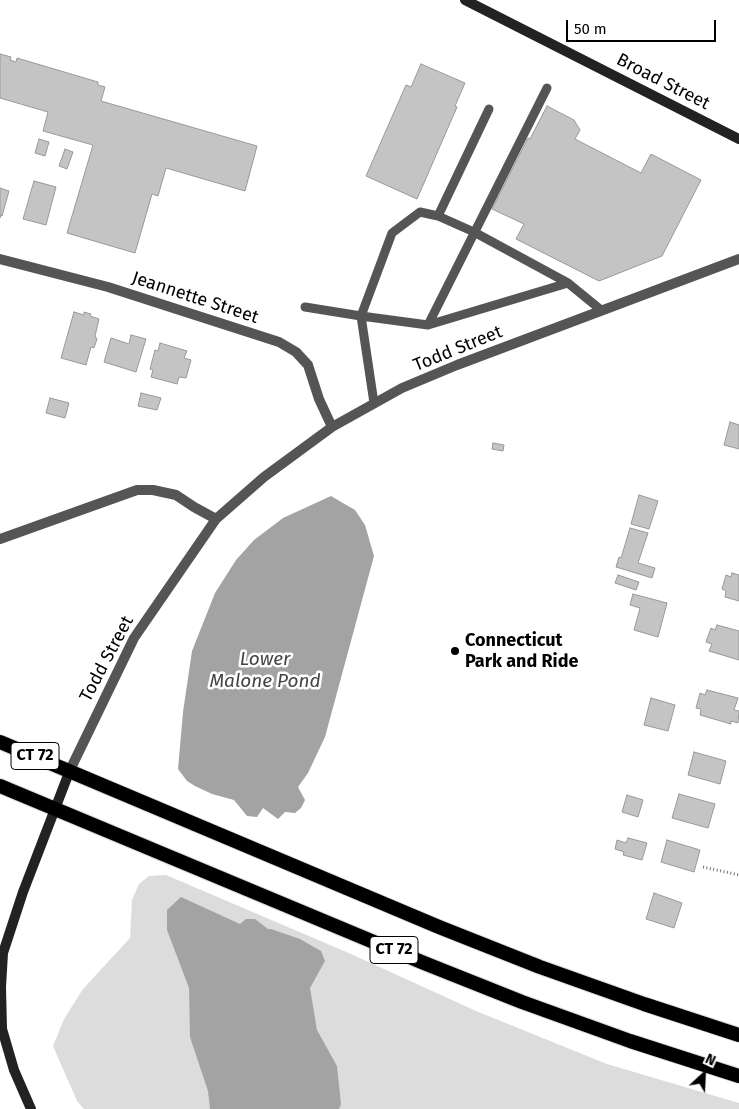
<!DOCTYPE html>
<style>
body{margin:0}
#map{position:relative;width:739px;height:1109px;overflow:hidden;background:#fff;font-family:"Fira Sans",sans-serif}
canvas{display:block}
.north{position:absolute;left:679px;top:1049px;width:50px;height:50px;-webkit-text-stroke:4px #fff;paint-order:stroke;rotate:25deg;font-size:14px;font-weight:700;line-height:20px;text-align:center;color:#000}
.north::after{content:'';display:block;margin:auto;width:18px;height:22px;background:#000;clip-path:polygon(50% 0,100% 100%,50% 72%,0 100%)}
.scale{position:absolute;left:566px;top:20px;width:150px;height:22px;box-sizing:border-box;border:2px solid #000;border-top:0;padding-left:6px;font-size:15px;line-height:18px;white-space:nowrap;color:#000;-webkit-text-stroke:4px #fff;paint-order:stroke}
</style>
<div id="map">
<canvas width="739" height="1109"></canvas>
<div class="north">N</div>
<div class="scale">50 m</div>
</div>
<script>
const context = document.querySelector('canvas').getContext('2d');
context.lineJoin = 'round';
function fillPath(path, color) {
  context.fillStyle = color;
  context.fill(path, 'evenodd');
}
function shape(rows) {
  const path = new Path2D();
  for (const r of rows) {
    path.moveTo(r[0], r[1]);
    for (let i = 2; i < r.length; i += 2) path.lineTo(r[i], r[i + 1]);
  }
  return path;
}
function strokePath(path, color, width, dash) {
  context.strokeStyle = color;
  context.lineWidth = width;
  context.lineCap = dash ? 'butt' : 'round';
  context.setLineDash(dash || []);
  context.stroke(path);
}
function label(font, color, halo, rows, align = 'center') {
  context.font = font + ' "Fira Sans",sans-serif';
  context.lineWidth = 5;
  context.setLineDash([]);
  context.textBaseline = 'middle';
  context.strokeStyle = halo;
  context.fillStyle = color;
  for (const [text, x, y, turn = 0] of rows) {
    context.save();
    context.translate(x, y);
    context.rotate((+turn || 0) * Math.PI / 180);
    context.textAlign = isNaN(turn) ? turn : align;
    if (halo) context.strokeText(text, 0, 0);
    context.fillText(text, 0, 0);
    context.restore();
  }
}
fillPath(shape([
 [166,875,351,954,476,1011,607,1064,739,1103,739,1109,84,1109,77,1101,53,1046,64,1019,83,989,130,938,132,900,139,884,149,876]
]), '#dcdcdc');
fillPath(shape([
 [331,496,355,510,365,525,374,556,325,737,308,773,298,787,305,800,301,808,295,813,285,812,278,819,263,808,257,817,247,816,234,800,212,794,195,786,187,781,178,769,183,712,192,651,215,593,236,560,254,540,283,518],
 [181,897,240,924,246,919,255,919,268,929,271,929,300,939,321,951,325,961,310,988,317,1030,337,1066,341,1104,339,1109,210,1109,208,1091,190,1037,189,988,167,930,167,910]
]), '#a3a3a3');
const building = shape([
 [0,54,11,57,10,60,16,62,17,58,98,82,98,85,105,87,101,101,257,146,245,191,166,168,158,196,152,194,135,253,67,233,93,145,43,131,48,112,0,98,0,54],
 [421,64,465,83,455,106,457,107,417,199,366,176,406,85,411,87,421,64],
 [547,106,574,120,580,130,575,139,641,173,651,154,701,180,662,256,599,281,516,239,524,224,492,209,528,138,530,139,547,106],
 [39,139,49,142,45,156,35,153,39,139],
 [65,149,73,152,67,169,59,166,65,149],
 [34,181,56,187,46,225,23,219,34,181],
 [0,188,9,191,2,216,1,215,0,218,0,188],
 [74,312,84,315,84,312,91,314,90,316,99,319,95,336,97,339,94,348,91,347,86,365,61,358,74,312],
 [131,335,146,339,136,372,104,362,111,338,129,344,131,335],
 [160,343,187,351,184,358,191,360,186,378,179,377,177,384,151,377,153,370,150,369,155,350,158,351,160,343],
 [141,393,161,398,157,410,138,406,141,393],
 [50,398,69,403,65,418,46,413,50,398],
 [730,422,739,425,739,449,724,445,730,422],
 [493,443,504,445,503,451,492,449,493,443],
 [639,495,658,501,649,529,631,524,639,495],
 [630,528,648,533,638,563,655,568,652,578,616,567,619,557,621,558,630,528],
 [732,573,739,575,739,601,725,597,726,591,722,589,726,575,731,577,732,573],
 [618,575,639,582,636,590,615,583,618,575],
 [633,594,667,603,658,637,634,630,640,608,630,605,633,594],
 [717,625,739,631,739,660,709,651,712,644,706,642,711,628,715,630,717,625],
 [707,690,738,698,734,710,739,711,738,723,731,721,731,724,700,715,701,709,696,708,700,693,705,695,707,690],
 [651,698,675,705,668,731,644,725,651,698],
 [694,752,726,761,720,784,688,775,694,752],
 [679,794,715,804,708,828,672,818,679,794],
 [627,795,643,800,638,817,622,812,627,795],
 [628,838,647,843,642,860,623,855,624,852,615,849,617,840,626,843,628,838],
 [667,840,700,850,694,872,661,862,667,840],
 [654,893,682,903,674,928,646,919,654,893]
]);
fillPath(building, '#c4c4c4');
strokePath(building, '#999', 1);
const trunk = shape([
 [0,742,439,927,540,967,644,1004,739,1035],
 [0,786,424,963,522,1002,630,1041,739,1076]
]);
strokePath(trunk, '#dbdbdb', 16);
strokePath(shape([
 [703,867,739,875]
]), '#777', 3, [1, 2.5]);
strokePath(shape([
 [489,109,438,216,474,232,568,283],
 [305,307,361,316,392,233,420,212,438,216],
 [428,325,547,88],
 [374,403,361,316,428,325,568,283,601,310]
]), '#555', 9);
strokePath(shape([
 [0,259,108,287,279,342,296,352,308,365,319,399,332,427],
 [0,539,137,490,153,490,176,495,194,507,216,519],
 [70,770,134,638,216,519,264,477,332,427,402,388,457,365,739,259]
]), '#555', 10);
strokePath(shape([
 [465,0,739,139],
 [31,1109,14,1070,2,1029,1,987,3,953,23,892,70,770]
]), '#222', 10);
strokePath(trunk, '#000', 14);
for (const [x, y, r, color] of [
 [455,651,5,"#000"]
]) {
  const dot = new Path2D();
  dot.arc(x, y, r, 0, 2 * Math.PI);
  context.fillStyle = color;
  context.fill(dot);
  strokePath(dot, '#fff', 2);
}
for (const [x, y, w] of [
 [35,756,48],
 [394,950,48]
]) {
  const box = new Path2D();
  box.roundRect(x - w / 2, y - 13.5, w, 27, 4);
  context.fillStyle = '#fff';
  context.fill(box);
  strokePath(box, '#000', 1);
}
label('bold 16px', '#000', null, [
 ["CT 72",35,756],
 ["CT 72",394,950]
]);
label('18px', '#000', '#fff', [
 ["Broad Street",663,82,27],
 ["Jeannette Street",195,298,18],
 ["Todd Street",458,349,-22],
 ["Todd Street",107,659,-62]
]);
label('bold 18px', '#000', '#fff', [
 ["Connecticut",465,641],
 ["Park and Ride",465,662]
], 'left');
label('italic 19px', '#444', '#fff', [
 ["Lower",265,660],
 ["Malone Pond",265,682]
]);
</script>
